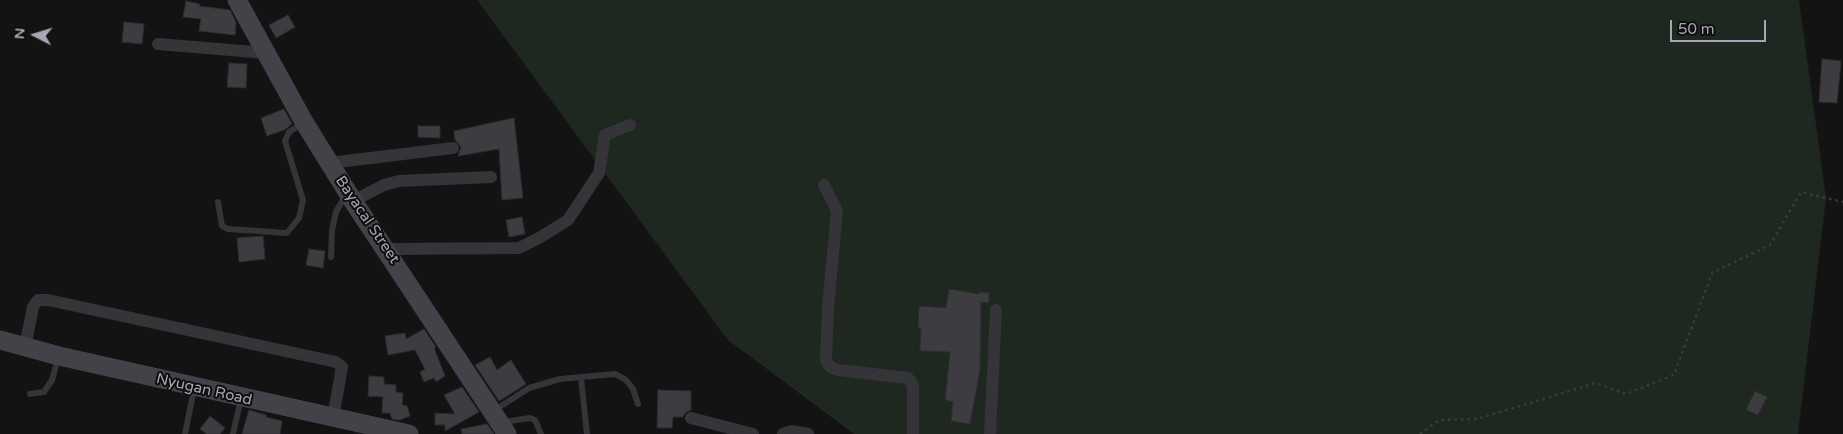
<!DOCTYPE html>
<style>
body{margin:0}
#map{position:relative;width:1843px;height:434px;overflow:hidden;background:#131314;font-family:"Varela Round",sans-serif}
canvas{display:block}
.north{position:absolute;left:10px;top:10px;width:50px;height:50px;-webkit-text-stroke:4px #0e0e0f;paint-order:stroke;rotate:275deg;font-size:14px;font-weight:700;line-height:20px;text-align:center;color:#a5a8b4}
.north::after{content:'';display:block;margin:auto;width:18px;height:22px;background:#a5a8b4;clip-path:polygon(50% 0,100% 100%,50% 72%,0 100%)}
.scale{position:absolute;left:1670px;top:20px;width:96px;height:22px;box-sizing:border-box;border:2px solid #a5a8b4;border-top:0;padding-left:6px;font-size:15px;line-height:18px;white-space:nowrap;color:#a5a8b4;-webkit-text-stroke:4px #0e0e0f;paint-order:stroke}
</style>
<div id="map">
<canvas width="1843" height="434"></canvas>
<div class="north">N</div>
<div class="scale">50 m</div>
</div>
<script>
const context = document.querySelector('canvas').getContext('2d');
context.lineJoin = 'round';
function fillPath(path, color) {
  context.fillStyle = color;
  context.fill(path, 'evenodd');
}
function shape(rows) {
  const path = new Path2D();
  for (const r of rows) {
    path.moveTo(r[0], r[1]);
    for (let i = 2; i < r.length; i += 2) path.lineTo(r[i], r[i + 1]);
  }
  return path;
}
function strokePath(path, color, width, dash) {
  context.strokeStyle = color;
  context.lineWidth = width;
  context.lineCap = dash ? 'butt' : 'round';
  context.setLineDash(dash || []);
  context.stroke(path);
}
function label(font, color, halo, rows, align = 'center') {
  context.font = font + ' "Varela Round",sans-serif';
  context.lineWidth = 4;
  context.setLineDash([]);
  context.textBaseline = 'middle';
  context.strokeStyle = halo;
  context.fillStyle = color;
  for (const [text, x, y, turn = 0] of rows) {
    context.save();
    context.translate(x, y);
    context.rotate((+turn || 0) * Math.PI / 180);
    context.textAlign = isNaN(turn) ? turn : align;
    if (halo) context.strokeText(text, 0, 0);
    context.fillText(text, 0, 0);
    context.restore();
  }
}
fillPath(shape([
 [477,0,1799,0,1826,198,1798,434,854,434,728,340]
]), '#1f2721');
const building = shape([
 [186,1,200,4,199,6,230,10,236,22,235,35,199,31,201,19,183,17,186,1],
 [288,15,295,27,276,38,269,25,288,15],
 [124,22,144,24,142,44,122,42,124,22],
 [1822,59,1841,61,1837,103,1819,102,1822,59],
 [229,63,247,64,246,88,227,87,229,63],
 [284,109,292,124,284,130,267,136,261,118,284,109],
 [514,118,523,198,502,200,499,149,458,156,461,147,455,140,454,131,514,118],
 [418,126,440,126,440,138,418,137,418,126],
 [522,217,525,234,509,237,506,220,522,217],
 [263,236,265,259,239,262,237,238,263,236],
 [309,249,325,251,323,268,306,265,309,249],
 [949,289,979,294,979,292,989,293,989,303,981,302,980,370,970,424,951,421,953,402,945,400,950,352,920,351,921,328,918,327,919,306,946,308,949,289],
 [424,329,436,347,434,348,445,376,436,382,434,378,424,382,420,372,425,369,415,350,388,355,385,336,405,333,406,339,424,329],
 [490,357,497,370,511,360,526,384,499,401,475,365,490,357],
 [369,376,384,377,384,384,396,385,396,392,403,393,402,405,407,406,410,416,400,420,392,419,390,413,382,413,383,397,368,396,369,376],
 [462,387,479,412,445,431,445,425,435,425,435,413,455,414,444,395,462,387],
 [658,390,691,391,691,410,686,412,683,417,673,417,672,428,657,428,658,390],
 [1755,391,1767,397,1758,415,1746,410,1755,391],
 [249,410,266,415,266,417,282,421,280,434,242,434,249,410],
 [210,416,225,428,220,434,207,434,200,429,210,416],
 [487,424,494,434,462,434,461,429,487,424]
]);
fillPath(building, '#3d3d41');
strokePath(building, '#2d2d30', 1);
strokePath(shape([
 [1420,434,1439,420,1477,419,1596,383,1626,394,1674,375,1712,273,1770,245,1801,192,1843,202]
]), '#3a3b40', 2.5, [2.5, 4]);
strokePath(shape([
 [218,202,222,226,228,229,287,233,299,218,303,200,285,141,289,132,303,123],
 [331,257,332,230,336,212,345,196],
 [581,378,587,434],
 [30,394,44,392,52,380,58,359],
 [495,410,529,388,560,379,615,374,626,380,633,389,638,404],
 [503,422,530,418,535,420,541,434],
 [185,434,194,389],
 [233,434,241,399]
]), '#343439', 6);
strokePath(shape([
 [158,44,266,53],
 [329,163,453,148],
 [824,185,837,211,828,307,826,360,830,367,838,370,908,378,913,385,913,434],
 [353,201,384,185,399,181,491,177],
 [386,249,519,248,539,238,568,220,599,173,605,135,630,125],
 [25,347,33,307,38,300,48,300,336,362,342,367,333,418],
 [691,418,753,434],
 [783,434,791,431,808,434],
 [990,434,996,310]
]), '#343439', 12);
strokePath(shape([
 [237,0,304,122,353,201,507,434],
 [0,340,59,356,409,434]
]), '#424349', 19);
label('15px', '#a5a8b4', '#0e0e0f', [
 ["Bayacal Street",367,220,56],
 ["Nyugan Road",204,390,13]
]);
</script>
